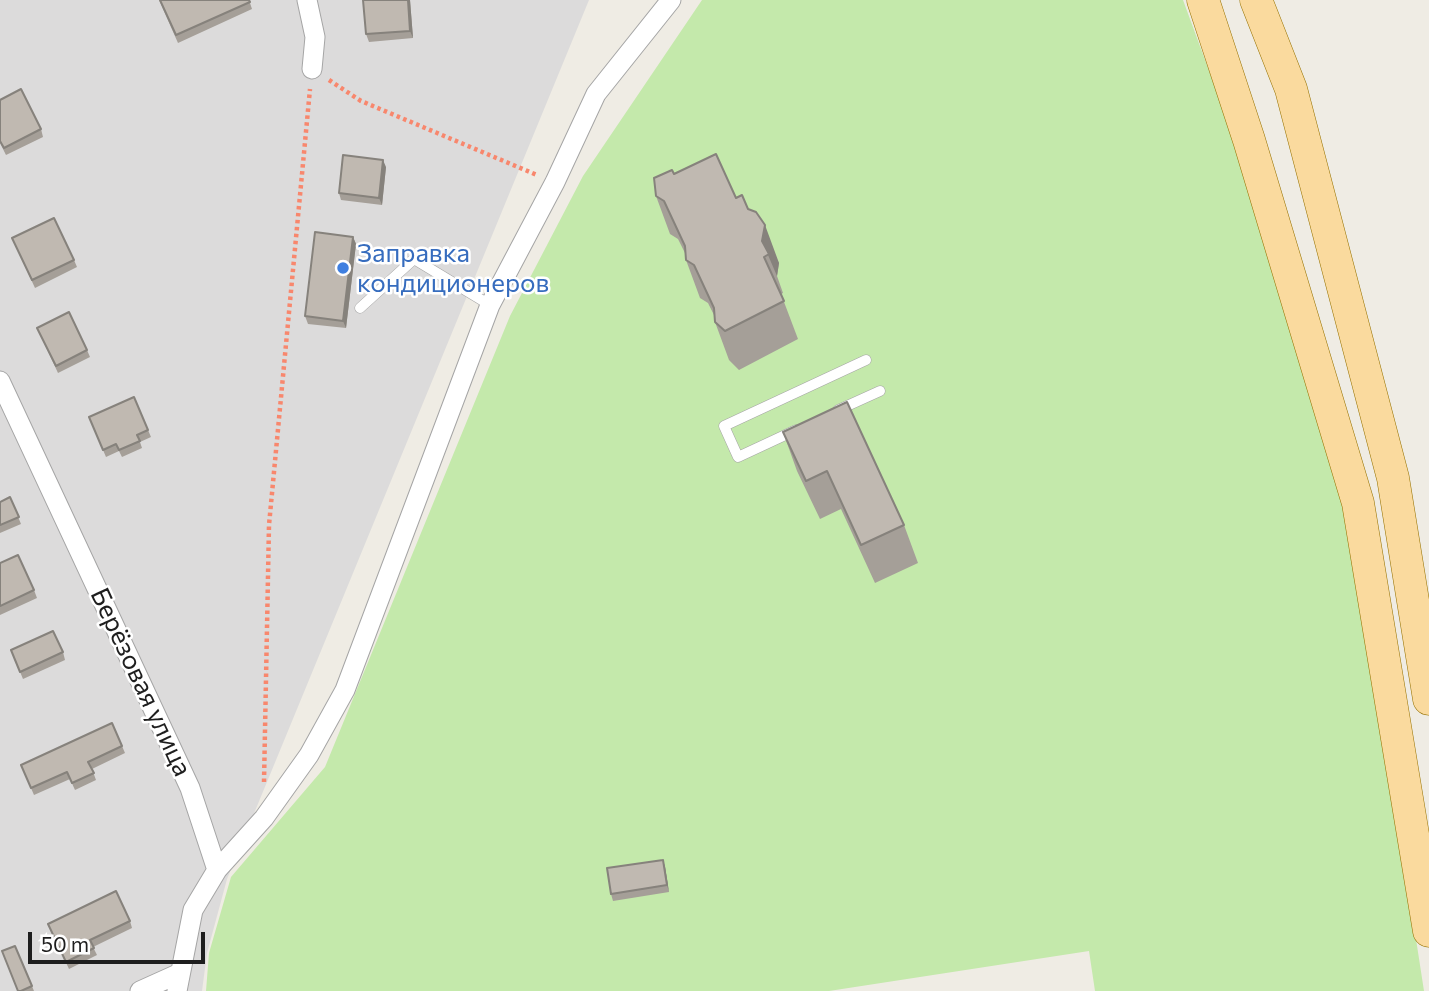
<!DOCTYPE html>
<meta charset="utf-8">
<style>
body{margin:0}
#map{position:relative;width:1429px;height:991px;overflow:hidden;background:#efece4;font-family:Commissioner,sans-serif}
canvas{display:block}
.scale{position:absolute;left:28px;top:932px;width:177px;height:32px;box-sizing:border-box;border:4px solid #1e1e1e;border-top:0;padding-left:9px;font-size:21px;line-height:24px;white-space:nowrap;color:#1e1e1e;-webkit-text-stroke:5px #fff;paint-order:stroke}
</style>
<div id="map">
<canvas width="1429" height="991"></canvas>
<div class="scale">50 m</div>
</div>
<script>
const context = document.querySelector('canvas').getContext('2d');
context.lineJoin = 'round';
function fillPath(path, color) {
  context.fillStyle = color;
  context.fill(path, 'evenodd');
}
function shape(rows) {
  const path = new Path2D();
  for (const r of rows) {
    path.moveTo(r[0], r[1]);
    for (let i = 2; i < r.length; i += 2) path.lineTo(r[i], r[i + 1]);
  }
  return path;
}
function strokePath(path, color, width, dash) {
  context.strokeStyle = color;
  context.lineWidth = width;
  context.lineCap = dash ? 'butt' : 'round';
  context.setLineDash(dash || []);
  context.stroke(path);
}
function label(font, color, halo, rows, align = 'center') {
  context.font = font + ' Commissioner,sans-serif';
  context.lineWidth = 5;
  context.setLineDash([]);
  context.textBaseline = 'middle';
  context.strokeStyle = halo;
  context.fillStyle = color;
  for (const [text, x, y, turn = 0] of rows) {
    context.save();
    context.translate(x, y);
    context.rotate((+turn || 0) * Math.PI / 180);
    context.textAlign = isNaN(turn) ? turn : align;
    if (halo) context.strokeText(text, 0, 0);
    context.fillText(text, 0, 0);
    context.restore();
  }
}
fillPath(shape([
 [0,0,589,0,227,879,207,953,202,991,0,991]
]), '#dcdbdb');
fillPath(shape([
 [702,0,1183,0,1237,147,1353,531,1424,991,1095,991,1089,951,829,991,206,991,209,953,231,877,325,767,510,316,583,176]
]), '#c4e9ab');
const lane = shape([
 [360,308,414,259,490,305],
 [838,410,880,391],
 [796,430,738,457,724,426,866,360]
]);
const street = shape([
 [307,0,315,37,312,69],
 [0,381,190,788,217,870,193,910,177,991],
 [217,870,264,818,309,755,345,690,490,305,555,182,596,94,671,0],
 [140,991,180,973]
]);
const primary = shape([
 [1203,0,1249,140,1358,503,1429,931],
 [1256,0,1291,89,1393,478,1429,699]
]);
strokePath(lane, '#a5a5a5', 11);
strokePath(street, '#a5a5a5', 21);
strokePath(primary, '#967202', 33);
strokePath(shape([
 [329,80,361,101,537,175],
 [264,782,269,525,310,89]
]), '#f8876d', 4.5, [3.5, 3.5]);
strokePath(lane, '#fff', 10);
strokePath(street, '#fff', 19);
strokePath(primary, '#fada9e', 32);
fillPath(shape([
 [159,0,249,0,252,9,178,43],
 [410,0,413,38,369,42,366,34],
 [0,100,41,129,43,137,6,155,0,143],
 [386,167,382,205,341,200,339,193],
 [674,174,736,198,748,209,779,263,777,276,783,293,781,294,798,339,739,370,729,360,715,322,715,317,708,303,700,298,686,260,686,255,678,239,670,234,656,196],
 [353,237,356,244,346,328,308,324,305,316],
 [12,238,74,260,77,267,35,288],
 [37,328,87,350,90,357,58,373],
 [92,424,148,430,151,437,140,442,142,448,122,457,119,451,106,457],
 [783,432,904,525,918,563,875,583,841,509,820,519,797,471],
 [10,497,21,524,0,533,0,502],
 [0,563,34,590,37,598,0,615],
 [11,650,63,652,65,660,23,679],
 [122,746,125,753,92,769,96,780,75,790,70,779,34,795,21,765],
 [665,867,669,892,613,901,611,894],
 [130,921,132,928,93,947,97,955,69,969,48,924],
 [15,946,34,991,18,991]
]), '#a59f98');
fillPath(shape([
 [408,0,410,0,413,38,410,31],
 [383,160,386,167,382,205,379,198],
 [765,225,779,263,777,276,762,241],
 [353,237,356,244,346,328,343,321],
 [663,860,665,867,669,892,667,885]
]), '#86827c');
const building = shape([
 [160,0,249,0,250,2,176,35,160,0],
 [363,0,408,0,410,31,366,34,363,0],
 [21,89,41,129,4,148,0,141,0,100,21,89],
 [716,154,736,198,742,195,748,209,756,212,765,225,762,241,769,254,764,257,784,301,725,331,715,322,714,308,694,265,686,260,685,246,664,201,656,196,654,178,672,170,674,174,716,154],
 [343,155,383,160,379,198,339,193,343,155],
 [54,218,74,260,32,280,12,238,54,218],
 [315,232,353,237,343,321,305,316,315,232],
 [69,312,87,350,56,366,37,328,69,312],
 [134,397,148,430,137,435,140,441,119,450,116,444,103,450,89,417,134,397],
 [847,402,904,525,861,545,827,471,806,481,783,432,847,402],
 [10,497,19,517,0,525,0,502,10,497],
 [18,555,34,590,0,606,0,563,18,555],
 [53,631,63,652,20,672,11,650,53,631],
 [112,723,122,746,88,762,94,773,72,783,67,772,31,788,21,765,112,723],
 [663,860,667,885,611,894,607,868,663,860],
 [116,891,130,921,90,940,94,948,66,962,48,924,116,891],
 [15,946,32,986,21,991,18,991,2,951,15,946]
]);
fillPath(building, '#c0b9b1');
strokePath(building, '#86827c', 2);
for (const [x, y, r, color] of [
 [343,268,7,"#3f7fe0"]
]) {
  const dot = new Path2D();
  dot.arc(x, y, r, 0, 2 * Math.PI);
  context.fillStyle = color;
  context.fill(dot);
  strokePath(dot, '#fff', 2.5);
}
label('26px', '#366cbe', '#fff', [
 ["Заправка",357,253],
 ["кондиционеров",357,283]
], 'left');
label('26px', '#1e1e1e', '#fff', [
 ["Берёзовая улица",141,682,65]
]);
</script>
